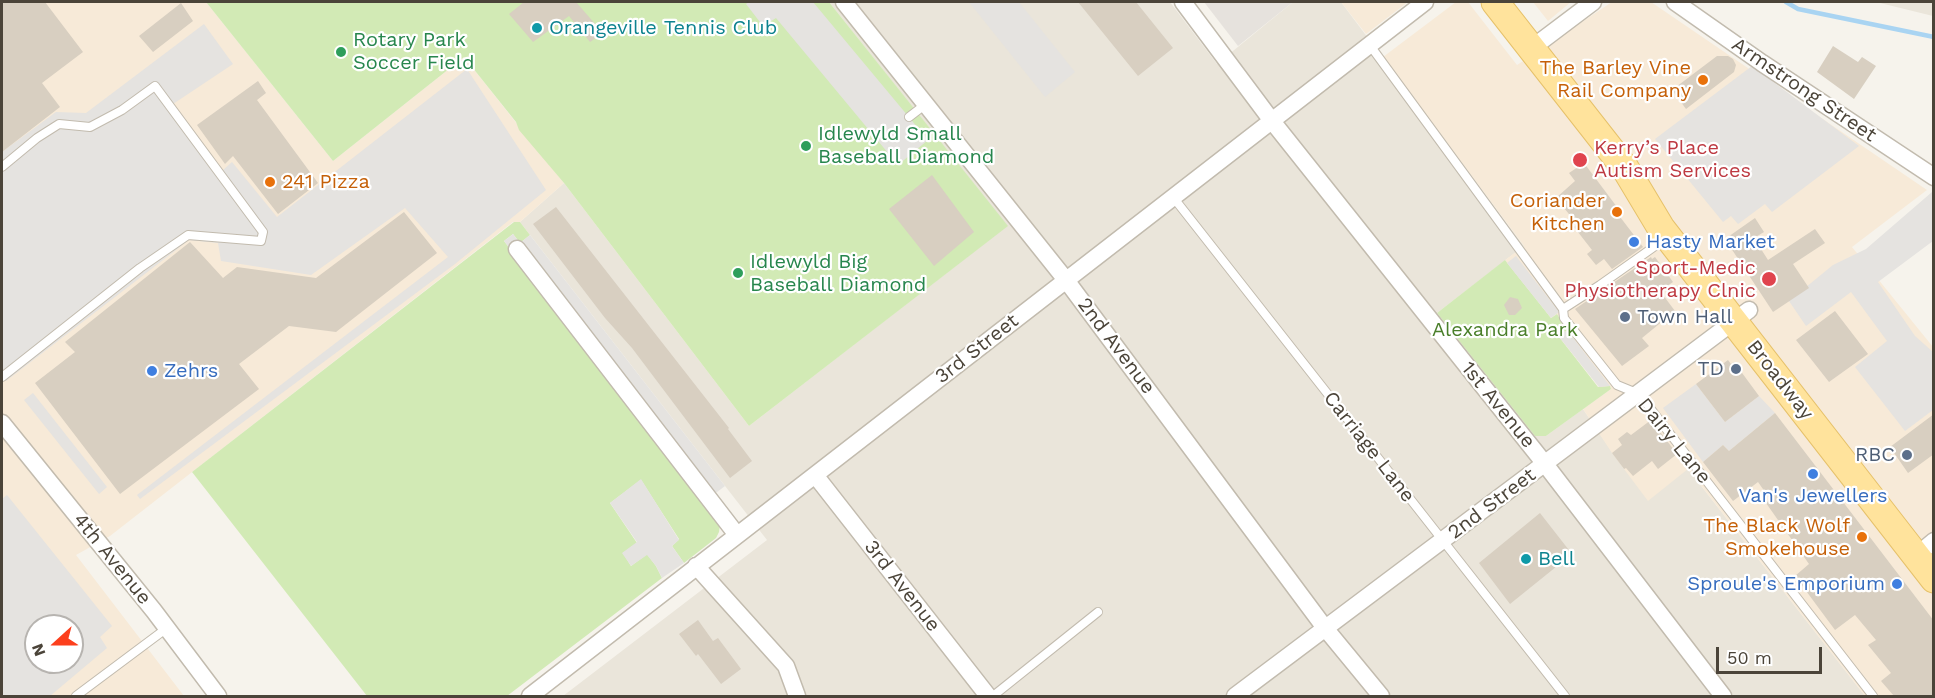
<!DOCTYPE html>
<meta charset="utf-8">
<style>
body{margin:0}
#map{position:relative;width:1935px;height:698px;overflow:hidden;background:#f6f3ec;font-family:"Work Sans",sans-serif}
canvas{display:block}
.frame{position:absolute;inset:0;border:3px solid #4b4439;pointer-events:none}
.north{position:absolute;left:24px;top:614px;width:60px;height:60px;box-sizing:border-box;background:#fff;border:2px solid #b7b4b0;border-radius:50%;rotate:249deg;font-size:16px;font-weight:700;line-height:24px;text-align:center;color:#4b4439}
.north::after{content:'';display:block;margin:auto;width:21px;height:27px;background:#fc3f1d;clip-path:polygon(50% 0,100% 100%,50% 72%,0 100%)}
.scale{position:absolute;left:1716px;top:647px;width:106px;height:27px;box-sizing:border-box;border:3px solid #4b4439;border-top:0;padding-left:8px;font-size:18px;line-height:21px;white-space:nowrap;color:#4b4439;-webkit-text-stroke:4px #fff;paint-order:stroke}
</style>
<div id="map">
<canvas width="1935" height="698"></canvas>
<div class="frame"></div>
<div class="north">N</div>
<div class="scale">50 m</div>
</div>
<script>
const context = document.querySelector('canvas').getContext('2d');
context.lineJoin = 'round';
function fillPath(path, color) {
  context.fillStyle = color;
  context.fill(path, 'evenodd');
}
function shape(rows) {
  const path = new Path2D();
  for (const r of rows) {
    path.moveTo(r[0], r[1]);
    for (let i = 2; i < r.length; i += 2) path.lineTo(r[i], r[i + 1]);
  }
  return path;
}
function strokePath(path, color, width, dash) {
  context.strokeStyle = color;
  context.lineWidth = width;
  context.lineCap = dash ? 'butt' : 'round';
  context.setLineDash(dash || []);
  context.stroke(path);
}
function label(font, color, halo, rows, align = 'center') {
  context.font = font + ' "Work Sans",sans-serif';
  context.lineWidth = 4.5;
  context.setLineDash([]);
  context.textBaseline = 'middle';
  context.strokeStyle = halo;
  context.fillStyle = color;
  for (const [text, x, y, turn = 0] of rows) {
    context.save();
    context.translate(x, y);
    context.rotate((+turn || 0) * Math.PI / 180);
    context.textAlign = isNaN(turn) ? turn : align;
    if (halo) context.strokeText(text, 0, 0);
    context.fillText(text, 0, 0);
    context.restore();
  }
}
fillPath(shape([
 [829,2,1170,2,1217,64,1293,2,1341,2,1524,246,1437,313,1535,436,1546,436,1583,409,1624,469,1688,469,1865,696,563,696,767,540,520,222,564,183,749,426,1007,226],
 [1876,2,1933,2,1933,16]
]), '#eae5da');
fillPath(shape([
 [2,2,206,2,333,161,464,57,564,183,520,222,513,222,110,536,76,555,184,696,2,696],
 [36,626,72,626,72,662,36,662],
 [1341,2,1408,2,1366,34],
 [1456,2,1468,2,1517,65,1612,2,1651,2,1927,190,1852,247,1933,347,1933,696,1865,696,1688,469,1648,501,1612,453,1583,409,1611,389,1610,387,1599,387,1556,333,1567,331,1557,314,1551,318,1505,260,1524,246,1383,57],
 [1533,2,1571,2,1548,21]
]), '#f7ead8');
fillPath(shape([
 [1204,2,1293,2,1238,46]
]), '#e6e2dd');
fillPath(shape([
 [206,2,829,2,1008,226,749,426,564,183,519,130,516,122,464,57,333,161],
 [514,222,520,222,530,235,520,243,513,234,504,241,716,517,720,525,719,532,716,538,684,563,672,546,679,539,641,480,610,503,637,543,623,553,631,566,647,554,656,566,662,578,507,696,367,696,192,472],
 [1505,260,1551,318,1557,314,1568,331,1556,333,1598,387,1610,386,1611,389,1546,436,1535,436,1437,313]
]), '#d2eab5');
fillPath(shape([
 [749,2,813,2,928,140,898,165,776,18,763,26,746,4],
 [969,2,1019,2,1075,72,1045,97],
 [204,24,233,64,173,104,222,171,232,162,277,217,467,69,546,190,455,264,140,499,137,495,448,257,405,208,311,275,221,261,218,243,189,240,6,381,2,376,2,152,56,112,86,113],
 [1752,66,1859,146,1772,212,1765,204,1738,224,1731,216,1723,222,1655,139],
 [1932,192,1934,193,1933,241,1878,282,1915,336,1933,352,1933,410,1905,431,1855,367,1887,341,1851,292,1806,326,1789,301,1833,265,1866,249],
 [513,234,520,243,530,235,725,486,704,502,504,241],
 [1516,256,1559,312,1551,318,1507,263],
 [1568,331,1577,343,1610,386,1599,387,1556,333],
 [1696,384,1725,422,1759,396,1775,413,1729,451,1723,445,1703,462,1663,408],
 [33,393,107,487,99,494,24,400],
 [641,479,679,540,672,546,684,563,662,578,656,566,647,555,631,566,622,553,637,542,610,503],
 [7,495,112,626,100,637,107,648,50,696,2,696,2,499],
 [36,626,72,626,72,662,36,662]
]), '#e5e3e0');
strokePath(shape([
 [1786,2,1798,9,1934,37]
]), '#a9d4f2', 4.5);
fillPath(shape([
 [2,2,45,2,83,52,42,83,60,107,2,152],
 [524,2,576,2,603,33,590,42,569,16,533,42,509,14],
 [1078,2,1136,2,1173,48,1138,76],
 [181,3,193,21,153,52,139,36],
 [1833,46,1858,62,1862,57,1876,66,1854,99,1817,72],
 [1717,56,1728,56,1733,59,1736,65,1734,72,1686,109,1672,90],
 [258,81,266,93,257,100,318,183,278,214,233,156,225,164,197,125],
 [1584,163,1617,207,1614,209,1643,247,1612,269,1604,259,1596,265,1587,254,1592,250,1574,227,1577,224,1556,198,1575,181,1569,173],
 [932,175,974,232,934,266,889,209],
 [556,207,729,428,728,429,752,461,730,478,632,348,605,318,533,224],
 [404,212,437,253,336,332,289,326,239,364,259,389,120,494,35,383,75,352,65,342,190,242,223,278,237,267,316,278],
 [1755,218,1764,232,1754,238,1768,260,1815,229,1825,243,1793,264,1809,288,1773,312,1725,239],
 [1651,257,1652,259,1655,257,1673,282,1660,291,1675,311,1642,338,1649,346,1622,366,1575,309],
 [1510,297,1518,299,1522,308,1515,315,1509,315,1504,305],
 [1835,311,1868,354,1829,382,1796,340],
 [1728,360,1731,364,1734,362,1759,396,1725,422,1696,384],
 [1775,413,1934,621,1934,696,1894,696,1881,681,1891,673,1868,645,1876,640,1855,615,1835,630,1795,576,1809,564,1766,503,1770,499,1758,482,1733,501,1703,462,1723,445,1729,451],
 [1934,414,1934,454,1908,473,1890,447],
 [1651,420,1677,454,1658,469,1652,461,1633,476,1626,468,1624,469,1612,453,1622,445,1618,439,1627,432,1631,435],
 [1540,513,1572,554,1510,604,1479,563],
 [698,620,713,641,718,638,741,669,721,684,698,654,696,656,679,634]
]), '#d8cfc1');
const service = shape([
 [1369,44,1563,309,1564,318,1617,385,1639,394,1650,408,1873,696],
 [909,117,926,104],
 [2,167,37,138,59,124,90,127,122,110,155,86,263,232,261,241,188,235,140,268,2,377],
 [1173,197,1565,696],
 [1563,309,1600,285,1665,239],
 [76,696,167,628],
 [993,696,1098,612]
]);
const minor = shape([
 [844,2,1066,280,1325,628,1381,696],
 [1183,2,1272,121,1545,464,1723,696],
 [1675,2,1762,63,1934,177],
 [1532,48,1593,2],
 [517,249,737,535],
 [2,423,154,611,218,696],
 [815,475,988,696],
 [1916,556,1934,541],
 [696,566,786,666,797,696],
 [530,696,1425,2],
 [1235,696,1749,310]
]);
const primary = shape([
 [1495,2,1625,168,1661,228,1934,579]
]);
strokePath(service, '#c2bbae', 10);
strokePath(minor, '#c2bbae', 19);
strokePath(primary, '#e6c16a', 29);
strokePath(service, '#fff', 8);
strokePath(minor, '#fff', 16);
strokePath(primary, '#ffe39c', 27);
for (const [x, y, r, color] of [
 [537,28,6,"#0f9aa8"],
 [341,52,6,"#2e9e5b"],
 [1703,80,6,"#e8710a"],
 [806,146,6,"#2e9e5b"],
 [1580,160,8,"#e0444e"],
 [270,182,6,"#e8710a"],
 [1617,212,6,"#e8710a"],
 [1634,242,6,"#3f7fe0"],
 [738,273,6,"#2e9e5b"],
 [1769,279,8,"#e0444e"],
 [1625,317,6,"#5c6f8a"],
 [1736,369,6,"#5c6f8a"],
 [152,371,6,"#3f7fe0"],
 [1907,455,6,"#5c6f8a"],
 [1813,474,6,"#3f7fe0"],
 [1862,537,6,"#e8710a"],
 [1526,559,6,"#0f9aa8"],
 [1897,584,6,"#3f7fe0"]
]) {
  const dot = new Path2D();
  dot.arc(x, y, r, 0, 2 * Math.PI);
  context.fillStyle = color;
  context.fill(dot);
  strokePath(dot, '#fff', 2);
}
label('20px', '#0d838f', '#fff', [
 ["Orangeville Tennis Club",549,28],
 ["Bell",1538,559]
], 'left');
label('20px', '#27864d', '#fff', [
 ["Rotary Park",353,40],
 ["Soccer Field",353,63],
 ["Idlewyld Small",818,134],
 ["Baseball Diamond",818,157],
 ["Idlewyld Big",750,262],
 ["Baseball Diamond",750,285]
], 'left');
label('20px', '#c56008', '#fff', [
 ["The Barley Vine",1691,68],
 ["Rail Company",1691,91],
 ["241 Pizza",282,182,"left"],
 ["Coriander",1605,201],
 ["Kitchen",1605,224],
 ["The Black Wolf",1850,526],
 ["Smokehouse",1850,549]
], 'right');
label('20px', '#4b4439', '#fff', [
 ["Armstrong Street",1804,90,34],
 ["2nd Avenue",1116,346,53],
 ["3rd Street",977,349,-38],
 ["Broadway",1780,380,52],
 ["1st Avenue",1498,405,51],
 ["Dairy Lane",1674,441,51],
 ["Carriage Lane",1369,447,52],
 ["2nd Street",1492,504,-37],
 ["4th Avenue",112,559,51],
 ["3rd Avenue",902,586,52]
]);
label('20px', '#be3a42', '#fff', [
 ["Kerry’s Place",1594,148],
 ["Autism Services",1594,171],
 ["Sport-Medic",1756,268,"right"],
 ["Physiotherapy Clnic",1756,291,"right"]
], 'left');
label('20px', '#366cbe', '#fff', [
 ["Hasty Market",1646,242],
 ["Zehrs",164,371],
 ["Van's Jewellers",1813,496,"center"],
 ["Sproule's Emporium",1885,584,"right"]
], 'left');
label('20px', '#4e5e75', '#fff', [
 ["Town Hall",1637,317,"left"],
 ["TD",1724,369],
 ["RBC",1895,455]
], 'right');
label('20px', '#4a7f2a', '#fff', [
 ["Alexandra Park",1505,330]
]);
</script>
